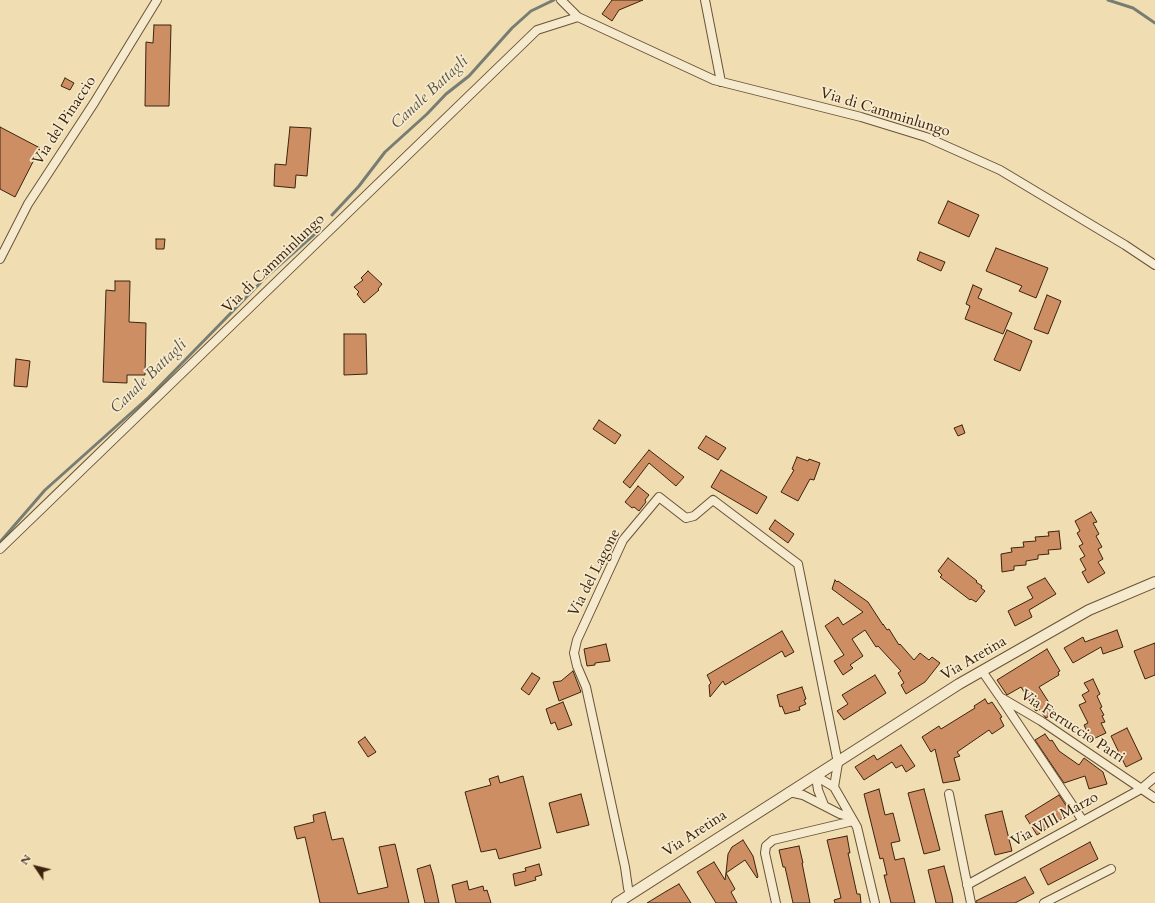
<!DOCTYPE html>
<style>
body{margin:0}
#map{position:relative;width:1155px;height:903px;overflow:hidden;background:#f0deb2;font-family:Cardo,serif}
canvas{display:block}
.north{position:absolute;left:16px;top:847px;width:40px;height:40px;-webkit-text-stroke:3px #f5eacd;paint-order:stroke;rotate:305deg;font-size:11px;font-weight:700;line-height:16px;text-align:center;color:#3d230e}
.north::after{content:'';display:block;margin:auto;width:14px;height:18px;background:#3d230e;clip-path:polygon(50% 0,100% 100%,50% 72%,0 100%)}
</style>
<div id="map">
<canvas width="1155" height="903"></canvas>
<div class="north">N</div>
</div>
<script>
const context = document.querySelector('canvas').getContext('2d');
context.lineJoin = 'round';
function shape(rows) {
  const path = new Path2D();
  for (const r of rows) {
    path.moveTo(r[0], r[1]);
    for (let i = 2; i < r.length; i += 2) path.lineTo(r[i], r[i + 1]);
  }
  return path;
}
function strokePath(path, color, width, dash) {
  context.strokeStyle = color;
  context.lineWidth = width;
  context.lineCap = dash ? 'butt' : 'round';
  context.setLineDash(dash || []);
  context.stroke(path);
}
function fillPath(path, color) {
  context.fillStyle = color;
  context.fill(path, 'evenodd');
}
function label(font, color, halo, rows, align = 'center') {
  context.font = font + ' Cardo,serif';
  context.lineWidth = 3.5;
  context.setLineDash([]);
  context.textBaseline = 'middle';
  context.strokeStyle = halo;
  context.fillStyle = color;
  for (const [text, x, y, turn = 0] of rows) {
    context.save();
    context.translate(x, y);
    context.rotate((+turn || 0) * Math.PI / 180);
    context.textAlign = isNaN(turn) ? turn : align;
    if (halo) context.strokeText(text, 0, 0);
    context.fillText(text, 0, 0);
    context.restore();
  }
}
strokePath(shape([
 [1108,0,1133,8,1155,23],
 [332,215,359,186,385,152,427,114,446,94,469,76,512,28,531,11,554,0],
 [0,542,45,490,149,397,267,276,317,232]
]), '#787d73', 3);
const building = shape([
 [612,0,643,0,619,10,612,21,602,14,612,0],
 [154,25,171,25,169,106,145,106,146,42,153,43,154,25],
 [65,78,74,83,70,90,61,86,65,78],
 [0,127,40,148,15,197,0,189,0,127],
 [290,127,311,128,307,176,296,175,295,188,274,186,275,164,286,165,290,127],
 [948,201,979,215,969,237,938,223,948,201],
 [156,239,165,239,164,249,156,249,156,239],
 [996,248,1048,268,1036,298,1019,291,1022,286,986,271,996,248],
 [920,252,945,262,941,271,917,260,920,252],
 [368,271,382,284,378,289,379,290,364,303,357,294,359,292,354,287,363,280,361,278,368,271],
 [115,281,130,281,129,322,146,323,145,375,127,375,127,383,103,382,106,290,115,291,115,281],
 [973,285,982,289,978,298,1012,313,1003,334,965,319,970,306,966,304,973,285],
 [1047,295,1061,301,1048,334,1034,329,1047,295],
 [1007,330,1032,341,1020,371,994,360,1007,330],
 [344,334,366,334,367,374,344,375,344,334],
 [16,359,30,361,27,387,14,386,16,359],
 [599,420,621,435,615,444,593,429,599,420],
 [962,425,965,433,958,436,954,428,962,425],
 [706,436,726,448,718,460,698,448,706,436],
 [649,450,684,477,676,486,649,463,630,488,623,482,649,450],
 [797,457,808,461,809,459,820,463,814,480,810,479,798,501,781,492,794,470,792,469,797,457],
 [721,470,767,497,757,514,711,487,721,470],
 [638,486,649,495,645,500,646,502,639,511,634,507,632,508,625,502,638,486],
 [1091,512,1097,522,1093,523,1099,534,1096,536,1102,547,1098,549,1103,559,1098,562,1105,573,1088,583,1082,572,1086,570,1080,559,1085,556,1079,546,1083,544,1077,533,1080,531,1075,521,1091,512],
 [775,520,794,534,788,543,769,529,775,520],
 [1059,531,1061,549,1048,550,1049,554,1038,555,1038,559,1026,561,1026,565,1014,566,1014,570,1002,572,1001,554,1012,552,1011,548,1024,547,1023,542,1036,541,1035,537,1049,536,1048,532,1059,531],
 [948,558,977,581,976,582,982,586,981,588,985,591,976,602,971,599,970,600,940,577,942,575,938,571,948,558],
 [1045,578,1056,594,1029,610,1032,617,1015,626,1008,611,1033,598,1027,587,1045,578],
 [835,580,837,582,838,581,868,602,883,625,883,624,887,630,889,629,899,645,900,644,914,660,920,653,929,660,932,657,940,663,925,682,906,694,901,685,904,683,898,673,901,671,878,646,876,647,865,630,852,639,863,656,850,665,853,668,843,675,834,661,844,655,825,626,838,617,843,625,863,612,832,589,835,580],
 [1117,630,1123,647,1103,654,1101,647,1073,663,1064,648,1083,637,1085,642,1117,630],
 [782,631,794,652,785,657,782,651,725,685,723,681,710,697,709,685,711,683,707,675,782,631],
 [1155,643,1155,675,1145,679,1134,651,1155,643],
 [606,644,610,661,595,663,595,665,587,666,584,649,606,644],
 [1047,649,1060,671,1058,672,1059,675,1039,687,1055,712,1046,718,1039,709,1036,711,1021,687,1007,695,997,680,1047,649],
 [573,671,581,692,559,701,553,682,561,681,573,671],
 [532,673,540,678,529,695,521,689,532,673],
 [875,675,886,693,844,720,837,711,848,704,842,695,875,675],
 [1093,679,1100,694,1097,696,1102,707,1100,708,1104,715,1102,716,1105,722,1101,723,1106,733,1091,740,1084,725,1088,723,1079,705,1086,702,1082,695,1089,691,1084,683,1093,679],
 [802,687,806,699,804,700,806,704,799,707,800,710,785,714,782,706,780,707,777,695,802,687],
 [985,699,988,704,992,702,1002,717,1000,718,1004,726,992,734,989,730,957,752,960,756,954,758,960,780,943,783,935,749,931,752,922,737,939,726,941,729,975,708,974,706,985,699],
 [563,702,572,725,558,730,555,722,551,724,546,709,563,702],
 [1127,728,1142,759,1126,767,1111,736,1127,728],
 [1045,734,1050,741,1052,740,1059,751,1079,765,1084,758,1103,772,1107,784,1089,789,1085,776,1064,783,1035,740,1045,734],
 [365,737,376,752,368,757,358,742,365,737],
 [901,745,915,766,906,772,902,765,896,768,892,762,864,780,855,767,874,755,877,760,901,745],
 [498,776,500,783,523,776,541,848,499,859,496,849,481,852,465,792,491,785,489,779,498,776],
 [879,789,885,815,893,813,900,841,891,843,895,860,904,858,915,903,891,903,884,875,887,875,883,858,880,859,864,794,879,789],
 [924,789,940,850,924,854,908,793,924,789],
 [581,794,589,825,557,833,549,803,581,794],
 [1059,795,1071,813,1037,835,1025,816,1059,795],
 [1002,811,1012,851,995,855,985,815,1002,811],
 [325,812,332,840,343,838,358,894,388,887,379,847,395,844,409,903,320,903,305,837,297,839,294,827,314,822,313,815,325,812],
 [847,836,850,853,848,853,857,894,860,894,861,903,835,903,834,900,841,898,827,840,847,836],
 [743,840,753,856,758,877,757,878,745,860,726,873,728,854,732,847,743,840],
 [1090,842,1098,859,1048,885,1040,869,1090,842],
 [799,846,803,863,802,863,810,903,793,903,785,867,783,867,779,850,799,846],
 [714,862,725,880,726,873,735,889,731,892,737,903,716,903,697,872,714,862],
 [539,864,542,875,535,877,536,880,515,886,513,874,526,871,525,868,539,864],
 [430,865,433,875,439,903,425,903,417,869,430,865],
 [944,866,952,896,953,903,936,903,928,870,944,866],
 [1025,877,1034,893,1015,903,976,903,976,901,1025,877],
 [467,881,469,890,483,886,484,891,487,890,491,903,456,903,452,885,467,881],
 [679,884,691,903,647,903,665,892,679,884]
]);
fillPath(building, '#cc8e62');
strokePath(building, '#3d230e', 1);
const minor = shape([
 [561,0,578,17,714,80,861,117,926,137,1000,170,1125,245,1155,265],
 [705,0,721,82],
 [0,259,28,204,94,103,157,0],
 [0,549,537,30,578,17],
 [982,671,1000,697,1041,721,1155,798],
 [1002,700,1083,821],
 [816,776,834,787,857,827,875,903],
 [816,776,818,790,824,805],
 [789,792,803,795,840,814,851,817],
 [949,794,971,903],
 [967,885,1141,789,1155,777],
 [630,895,628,888,625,867,586,687,577,666,574,653,577,640,623,540,659,497,686,518,694,516,713,500,798,564,838,763,834,787],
 [776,903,765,853,766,846,773,840,853,821],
 [1044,903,1111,869]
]);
const tertiary = shape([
 [617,903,959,684,1089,610,1155,582]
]);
strokePath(minor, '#6a5237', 10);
strokePath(tertiary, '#6a5237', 12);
strokePath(minor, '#f5eacd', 8);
strokePath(tertiary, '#f5eacd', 10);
label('15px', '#3d230e', '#f5eacd', [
 ["Via di Camminlungo",885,113,17],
 ["Via del Pinaccio",65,121,-57],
 ["Via di Camminlungo",274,264,-44],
 ["Via del Lagone",595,573,-63],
 ["Via Aretina",974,659,-30],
 ["Via Ferruccio Parri",1072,727,33],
 ["Via VIII Marzo",1055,820,-29],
 ["Via Aretina",695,834,-33]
]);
label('italic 16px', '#5a5041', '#f5eacd', [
 ["Canale Battagli",430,93,-43],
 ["Canale Battagli",149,377,-44]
]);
</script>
